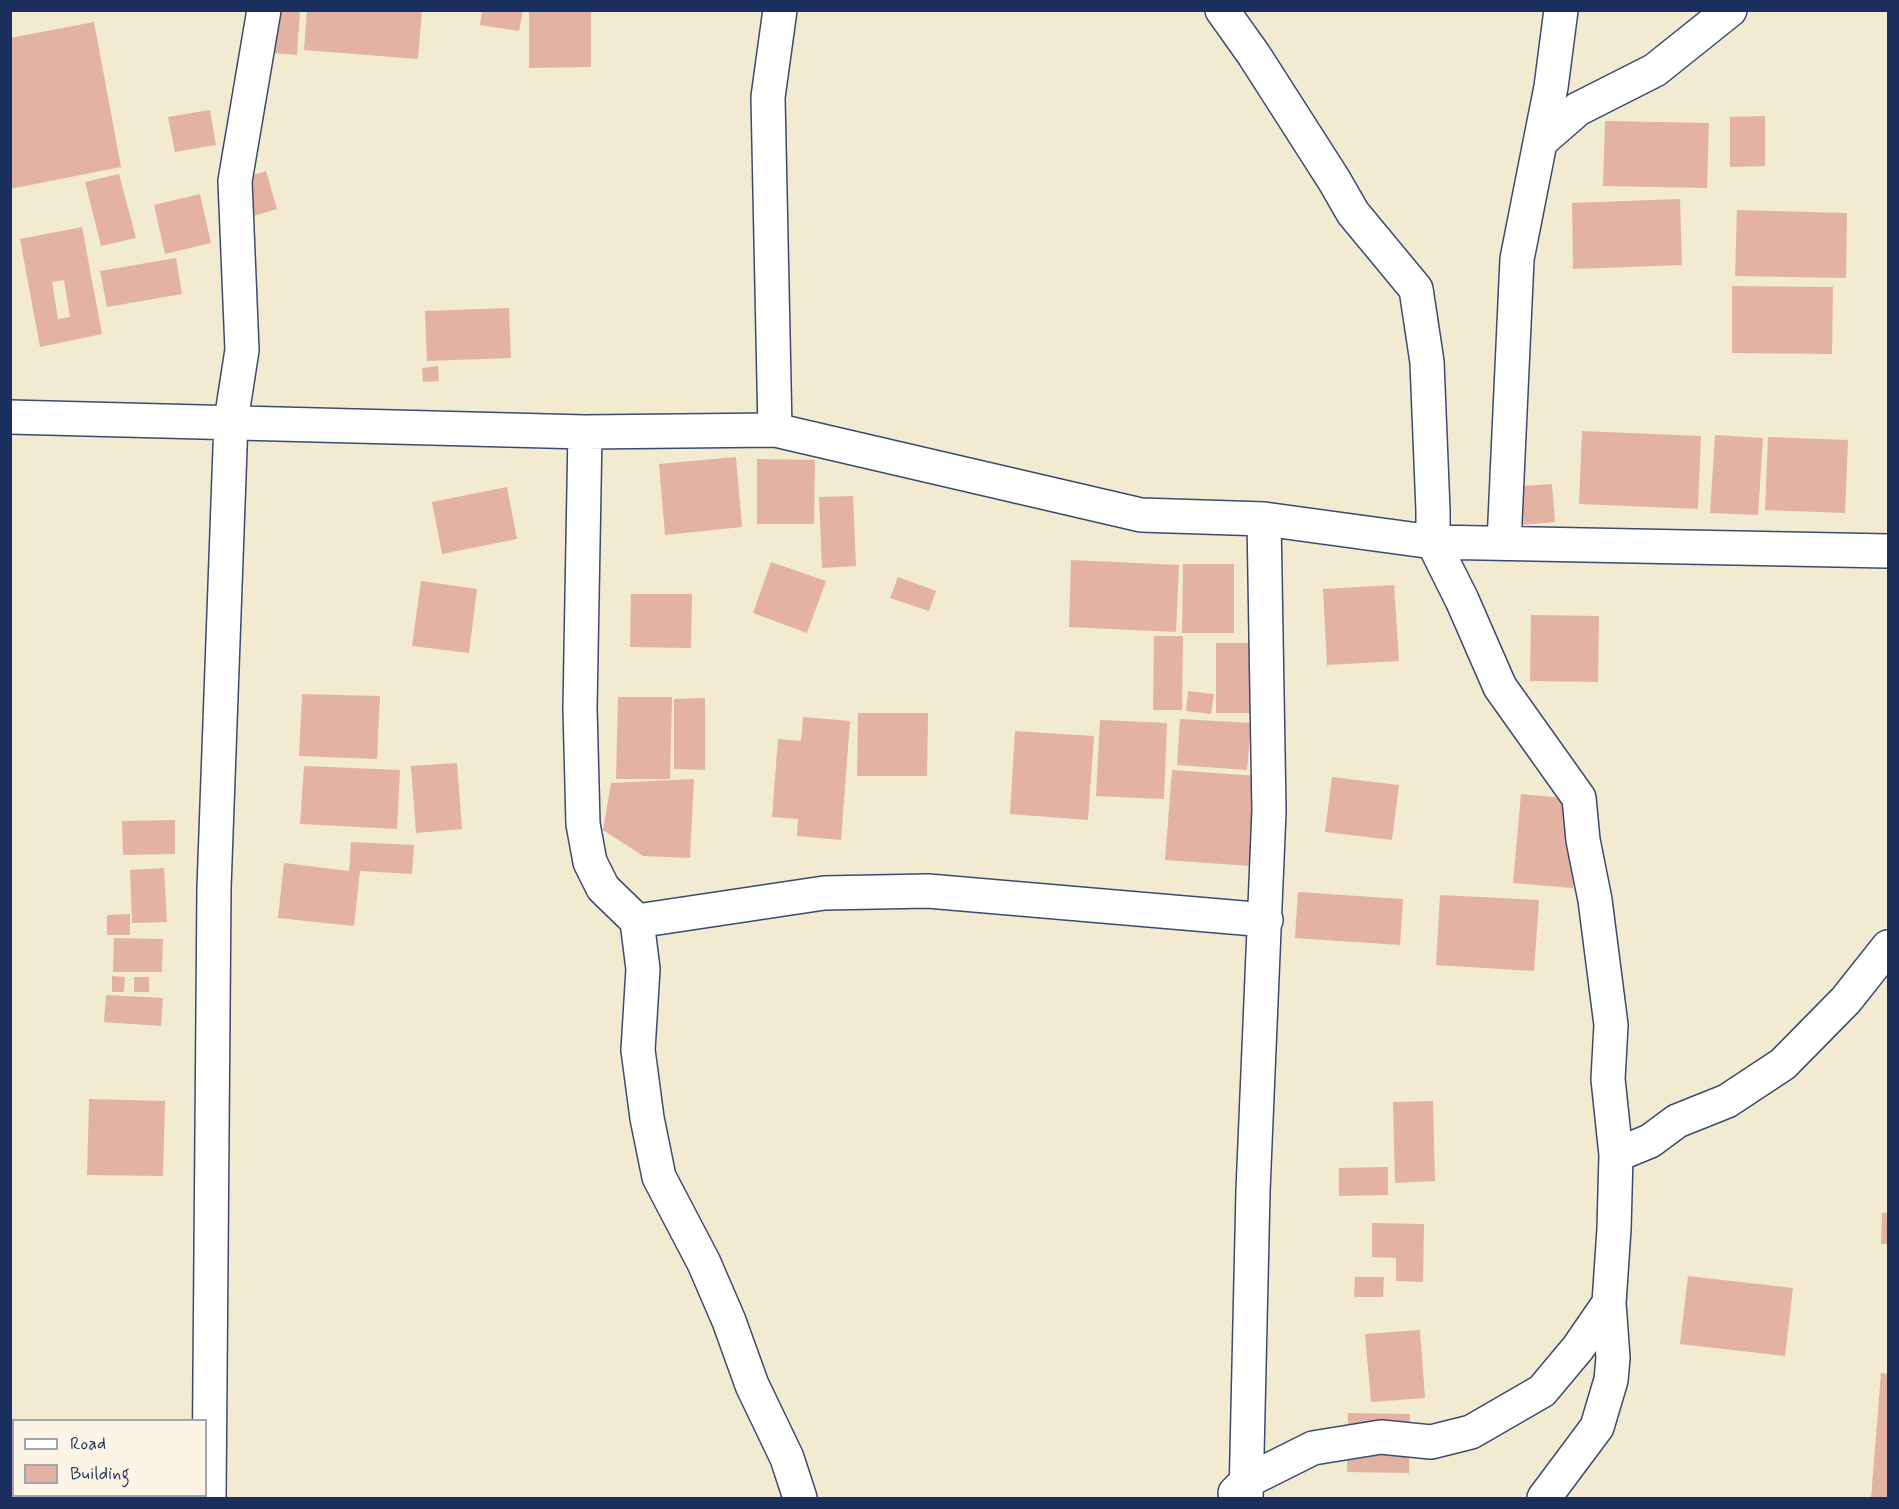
<!DOCTYPE html>
<style>
body{margin:0}
#map{position:relative;width:1899px;height:1509px;overflow:hidden;background:#f2ebd1;font-family:Mynerve,sans-serif}
canvas{display:block}
.frame{position:absolute;inset:0;border:12px solid #1b2f5e;pointer-events:none}
.legend{position:absolute;left:12px;top:1419px;width:195px;height:78px;box-sizing:border-box;background:#fcf5e5;border:2px solid #a2a6af;margin:0;padding:8px 10px;list-style:none;font-size:18px;color:#1b2f5e}
.legend li{display:flex;align-items:center;gap:12px;height:30px}
.legend b{width:30px;border:2px solid #a2a6af}
</style>
<div id="map">
<canvas width="1899" height="1509"></canvas>
<div class="frame"></div>
<ul class="legend">
<li><b style="height:8px;background:#fff"></b>Road</li>
<li><b style="height:16px;background:#e3b2a2"></b>Building</li>
</ul>
</div>
<script>
const context = document.querySelector('canvas').getContext('2d');
context.lineJoin = 'round';
function fillPath(path, color) {
  context.fillStyle = color;
  context.fill(path, 'evenodd');
}
function shape(rows) {
  const path = new Path2D();
  for (const r of rows) {
    path.moveTo(r[0], r[1]);
    for (let i = 2; i < r.length; i += 2) path.lineTo(r[i], r[i + 1]);
  }
  return path;
}
function strokePath(path, color, width, dash) {
  context.strokeStyle = color;
  context.lineWidth = width;
  context.lineCap = dash ? 'butt' : 'round';
  context.setLineDash(dash || []);
  context.stroke(path);
}
fillPath(shape([
 [277,10,300,10,297,55,273,53],
 [307,10,422,10,418,59,304,50],
 [482,10,523,10,519,31,480,25],
 [529,10,591,10,591,67,529,68],
 [94,22,121,167,10,189,10,38],
 [210,110,216,145,175,152,168,117],
 [1765,116,1765,166,1730,167,1730,117],
 [1605,121,1709,123,1707,188,1603,186],
 [266,171,277,209,243,219,232,182],
 [119,174,136,238,101,246,85,182],
 [200,194,211,243,165,254,154,205],
 [1680,199,1682,265,1573,269,1572,203],
 [1737,210,1847,213,1846,278,1735,276],
 [82,227,102,334,40,347,20,239],
 [64,280,70,317,58,319,52,282],
 [176,258,182,294,107,307,100,271],
 [1732,286,1833,287,1832,354,1732,353],
 [509,308,511,358,427,361,425,311],
 [438,366,439,381,423,382,422,368],
 [1582,431,1701,436,1698,509,1579,504],
 [1715,435,1763,438,1758,515,1710,513],
 [1768,437,1848,440,1845,513,1765,510],
 [736,457,742,527,665,535,659,464],
 [757,459,815,460,814,524,757,524],
 [1552,484,1555,522,1510,526,1506,487],
 [507,487,517,539,442,554,432,502],
 [853,496,856,566,822,568,819,497],
 [1071,560,1179,565,1176,632,1069,627],
 [771,562,826,581,807,633,753,613],
 [1183,564,1234,564,1234,633,1182,633],
 [898,577,936,591,929,611,890,598],
 [421,581,477,589,469,653,412,646],
 [1394,585,1399,661,1327,665,1323,589],
 [631,594,692,594,691,648,630,647],
 [1531,615,1599,616,1598,682,1530,681],
 [1154,636,1183,636,1182,710,1153,710],
 [1216,643,1260,643,1260,713,1216,713],
 [1188,691,1214,694,1211,714,1186,711],
 [302,694,380,696,377,759,299,756],
 [618,697,672,697,670,779,616,779],
 [705,698,705,770,674,769,674,699],
 [858,713,928,713,927,776,857,776],
 [803,717,850,721,841,840,797,836,798,819,772,817,778,739,801,741],
 [1180,719,1251,723,1247,770,1177,765],
 [1100,720,1167,723,1164,799,1096,796],
 [1015,731,1094,736,1088,820,1010,814],
 [457,763,462,829,416,833,411,766],
 [304,766,400,770,397,829,300,824],
 [1172,770,1258,776,1251,866,1165,860],
 [1332,777,1399,785,1392,840,1325,832],
 [694,779,690,858,643,856,603,830,611,783],
 [1521,794,1573,799,1572,817,1599,819,1596,841,1577,840,1573,888,1513,883],
 [175,820,175,854,123,855,122,821],
 [351,842,414,845,412,874,360,871,354,926,278,918,284,863,349,871],
 [164,868,167,922,132,923,130,870],
 [1298,892,1403,899,1400,945,1295,938],
 [1440,895,1539,900,1534,971,1436,965],
 [130,914,130,935,107,935,107,915],
 [114,938,163,939,162,972,113,972],
 [112,976,125,977,124,992,112,992],
 [134,977,149,977,149,992,134,992],
 [106,995,163,998,161,1026,104,1022],
 [89,1099,165,1101,163,1176,87,1175],
 [1433,1101,1435,1181,1395,1183,1393,1102],
 [1388,1167,1388,1195,1339,1196,1339,1168],
 [1882,1213,1888,1213,1888,1244,1881,1244],
 [1372,1223,1424,1224,1423,1282,1396,1281,1396,1258,1372,1257],
 [1688,1276,1793,1288,1785,1356,1680,1344],
 [1355,1277,1384,1277,1383,1297,1354,1297],
 [1420,1330,1425,1398,1371,1402,1365,1334],
 [1881,1373,1888,1374,1888,1498,1871,1498],
 [1348,1413,1410,1414,1409,1473,1347,1472]
]), '#e3b2a2');
const street = shape([
 [1222,10,1254,55,1334,180,1353,213,1416,289,1427,362,1433,511,1433,542,1462,600,1500,687,1579,798,1583,840,1595,900,1611,1025,1608,1079,1616,1155,1614,1229,1609,1303,1613,1358,1611,1380,1597,1427,1544,1498],
 [1540,142,1578,109,1655,70,1730,10],
 [10,417,585,432,775,430,1141,515,1264,519,1433,542,1888,551],
 [775,430,768,97,780,10],
 [585,432,580,708,583,824,590,862,603,888,637,921,643,969,638,1050,647,1118,659,1177,704,1263,729,1321,752,1385,787,1458,800,1498],
 [1504,543,1517,259,1551,87,1561,10],
 [637,921,824,893,928,891,1266,920],
 [1616,1155,1650,1141,1677,1121,1727,1101,1783,1064,1846,1000,1888,947],
 [1235,1493,1247,1481,1313,1448,1381,1437,1431,1442,1471,1432,1542,1391,1578,1348,1609,1303],
 [209,1498,214,888,231,421,242,350,235,181,264,10],
 [1246,1498,1253,1191,1269,811,1264,519]
]);
strokePath(street, '#3b4b6f', 36);
strokePath(street, '#fff', 33);
</script>
